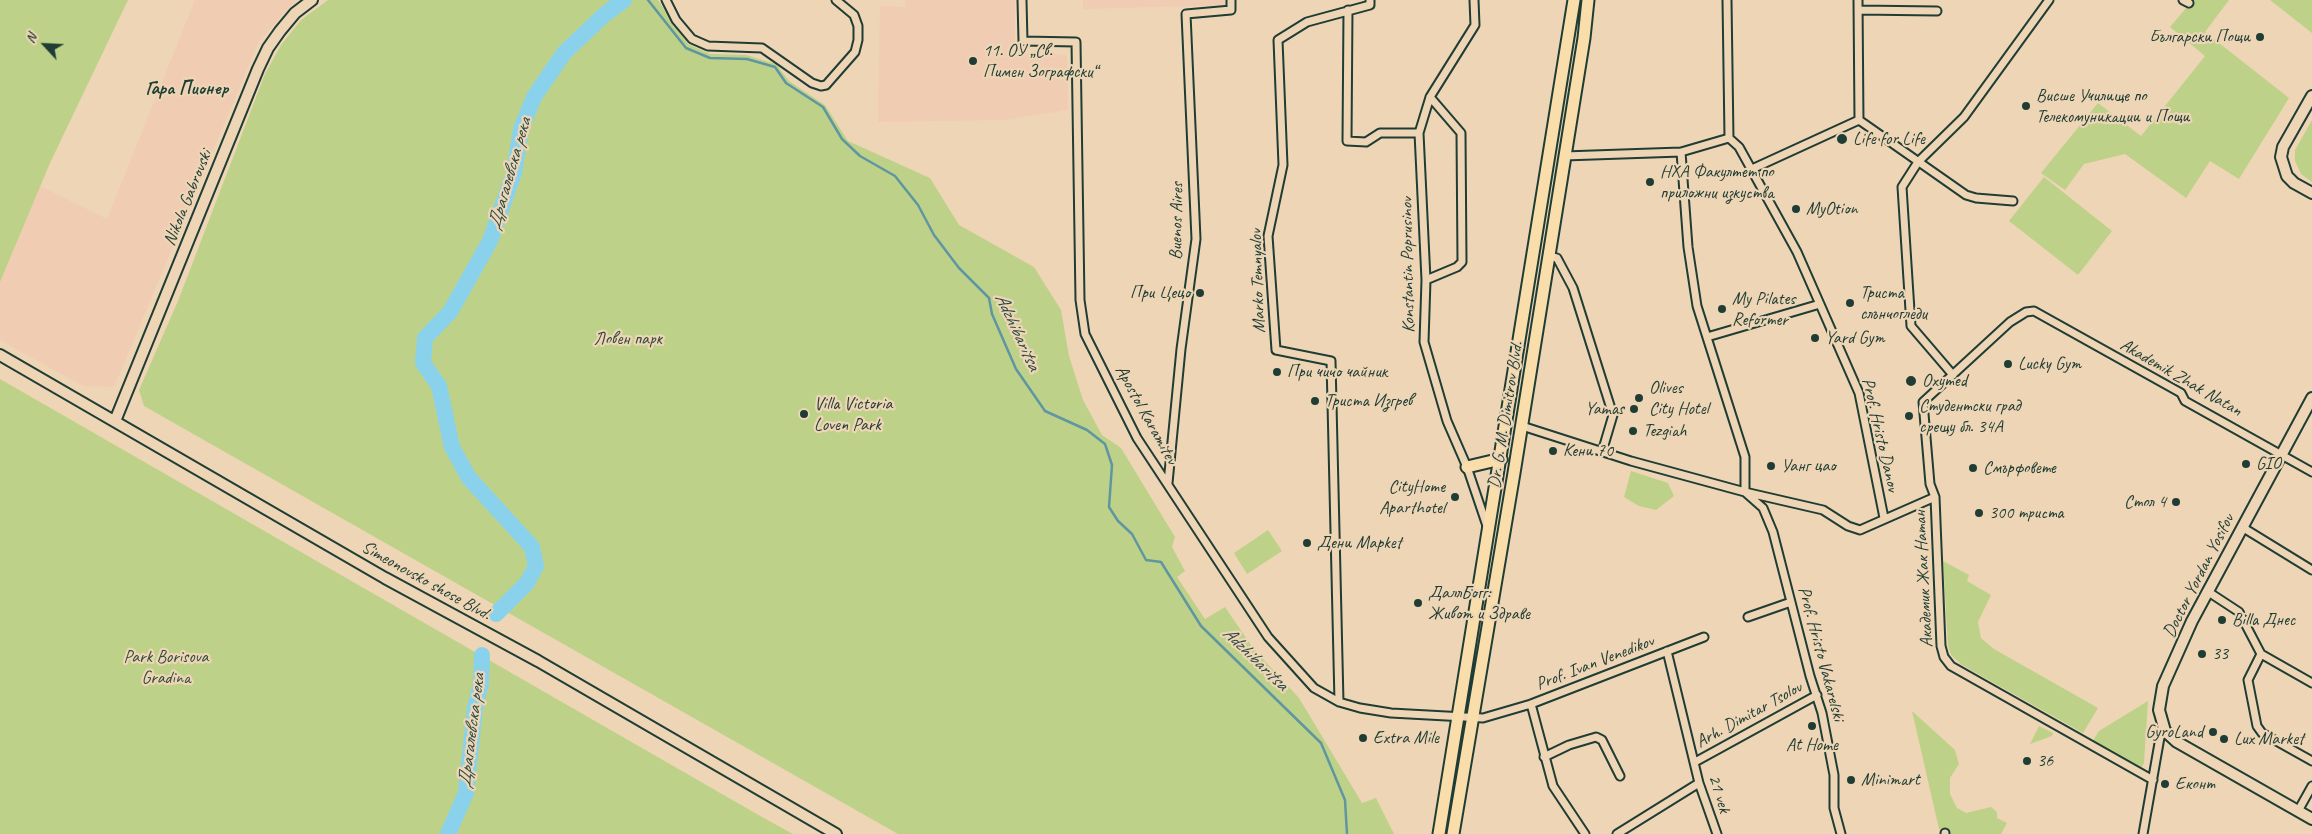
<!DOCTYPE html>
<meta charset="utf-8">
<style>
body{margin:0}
#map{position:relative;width:2312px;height:834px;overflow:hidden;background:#eed5b5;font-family:Caveat,sans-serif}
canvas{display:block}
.north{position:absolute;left:20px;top:20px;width:50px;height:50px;-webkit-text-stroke:4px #eed5b5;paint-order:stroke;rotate:295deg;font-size:14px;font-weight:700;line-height:20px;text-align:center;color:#1f3d34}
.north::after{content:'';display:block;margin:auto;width:18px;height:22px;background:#1f3d34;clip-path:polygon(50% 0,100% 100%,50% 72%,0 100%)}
</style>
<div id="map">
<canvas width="2312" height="834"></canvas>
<div class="north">N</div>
</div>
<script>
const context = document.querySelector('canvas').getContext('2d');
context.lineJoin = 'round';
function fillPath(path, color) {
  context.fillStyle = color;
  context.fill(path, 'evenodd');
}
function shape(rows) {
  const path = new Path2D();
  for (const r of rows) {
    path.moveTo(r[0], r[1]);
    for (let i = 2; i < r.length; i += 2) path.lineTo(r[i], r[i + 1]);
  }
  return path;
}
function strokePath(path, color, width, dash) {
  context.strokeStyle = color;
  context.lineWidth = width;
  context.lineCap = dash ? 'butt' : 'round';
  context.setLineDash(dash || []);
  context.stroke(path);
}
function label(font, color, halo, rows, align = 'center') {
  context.font = font + ' Caveat,sans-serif';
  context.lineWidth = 4.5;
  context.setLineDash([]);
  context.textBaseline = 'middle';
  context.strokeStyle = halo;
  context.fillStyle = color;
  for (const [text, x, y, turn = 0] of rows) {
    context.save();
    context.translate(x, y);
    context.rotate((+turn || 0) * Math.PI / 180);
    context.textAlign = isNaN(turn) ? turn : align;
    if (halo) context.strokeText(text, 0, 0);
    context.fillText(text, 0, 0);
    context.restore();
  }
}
fillPath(shape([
 [195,0,296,0,259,41,114,387,83,386,0,340,0,282,40,186,107,219],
 [905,0,1015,0,1015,53,1067,55,1068,110,1005,120,878,122,880,6,905,7],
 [1083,0,1228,0,1228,5,1083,9]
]), '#f0ccb3');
fillPath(shape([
 [0,0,128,0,50,163,0,282],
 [328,0,658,0,688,44,710,54,746,55,776,64,789,81,825,105,848,141,930,178,959,225,1034,267,1061,310,1069,356,1083,400,1102,435,1121,448,1175,537,1172,547,1185,571,1177,577,1205,619,1225,607,1253,648,1299,698,1362,803,1376,798,1394,834,898,834,144,406,139,390,178,301,265,74,281,45,301,20],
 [2193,0,2229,0,2205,32,2289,98,2239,179,2210,161,2186,198,2125,154,2084,164,2065,190,2041,173,2098,103,2141,136,2205,56,2170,27],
 [2270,0,2312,0,2312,33],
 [2312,120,2312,182,2301,174,2295,161,2295,150],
 [2044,177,2112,231,2078,275,2009,221],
 [0,379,762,817,793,834,0,834],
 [1631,471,1668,483,1674,496,1656,510,1639,506,1624,497],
 [1268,530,1282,551,1247,574,1234,553],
 [1943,561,1969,575,1967,581,1991,595,1978,622,1981,638,1994,649,2098,708,2083,733,1962,665,1951,655,1948,646],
 [2148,701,2144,763,2141,768,2136,768,2092,742,2099,731],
 [1912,711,1955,750,1959,764,1950,778,1950,794,1957,808,1966,813,1991,807,1997,812,1997,818,2007,823,2001,834,1948,834,1946,828,1939,829],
 [2039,726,2053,733,2052,736,2030,744]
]), '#bdd288');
strokePath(shape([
 [648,0,686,48,710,58,747,59,775,67,786,83,823,107,842,139,860,156,895,176,918,205,934,235,959,268,989,298,992,314,1016,369,1045,411,1087,430,1105,444,1112,465,1109,507,1118,521,1132,534,1146,560,1161,562,1201,626,1321,743,1345,800,1347,834]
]), '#5f96a2', 2.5);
strokePath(shape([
 [496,614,527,583,536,566,532,547,469,478,452,447,439,386,423,363,425,338,450,312,490,241,514,173,521,129,534,97,564,53,604,15,624,0],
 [448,834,466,793,475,708,481,683,482,655]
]), '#8ad2ec', 16);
const street = shape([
 [666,0,676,20,692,39,708,46,762,48,812,83,821,86,826,85,855,52,858,40,858,26,854,15,836,0],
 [1022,0,1023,41,1076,42,1080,300,1085,334,1137,438,1268,637,1314,688,1339,702,1360,708,1391,713,1483,718,1531,704,1704,637],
 [1474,0,1475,25,1430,97,1419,133,1426,280,1424,342,1447,421,1467,467,1487,526],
 [1727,0,1729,138,1739,147,1797,252,1859,393,1884,518],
 [2183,0,2189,3],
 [1348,10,1347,141,1366,142,1380,133,1419,133],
 [1858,10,1937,11],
 [1859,120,1966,195,1976,198,2013,201],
 [1681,152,1688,247,1697,306,1745,457,1745,492],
 [1564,156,1681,152,1729,138],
 [1752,169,1859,120,1858,0],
 [1548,256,1557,258,1573,288,1613,415,1602,452],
 [1426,280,1457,267,1462,262,1461,133,1430,97],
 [1707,337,1820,304],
 [1953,375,1911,326,1902,187,1918,162,1964,117,2049,0],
 [1522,426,1631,461,1745,492,1823,510,1848,526,1860,530,1935,497],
 [1168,483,1181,349,1196,239,1186,14,1231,10,1231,0],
 [1746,493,1763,508,1773,532,1810,676,1822,713,1834,775,1834,808,1841,834],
 [2242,527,2312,570],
 [2207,591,2239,612,2261,654,2312,683],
 [1748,617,1791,602],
 [1667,651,1699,783,1717,834],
 [2261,654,2248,680,2257,726,2262,733,2312,761],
 [1339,702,1331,361,1276,350,1268,236,1283,165,1278,40,1307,22,1370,5,1370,0],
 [1531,704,1553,786,1585,834],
 [1544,757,1569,745,1596,737,1602,740,1620,776],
 [1695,762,1817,695],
 [2153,780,1951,666,1944,657,1941,646,1935,497,1930,484,1923,402,2010,322,2026,312,2034,311,2181,393,2185,401,2312,472],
 [2298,811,2312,786],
 [1945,833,1945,834],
 [1617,834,1699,783],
 [2143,834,2162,726]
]);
const secondary = shape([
 [2312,96,2283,147,2281,157,2287,176,2294,183,2312,193],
 [0,355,385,578,538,661,836,834],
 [2312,398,2192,621,2163,686,2159,710,2165,731,2177,742,2312,819],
 [115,421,258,69,268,48,280,31,295,13,312,0]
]);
const primary = shape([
 [1467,467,1501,459],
 [1439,834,1574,0],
 [1453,834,1514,473,1584,38,1588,0]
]);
strokePath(street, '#1f3d34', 11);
strokePath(secondary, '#1f3d34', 14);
strokePath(primary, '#1f3d34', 15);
strokePath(street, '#eed5b5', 7);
strokePath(secondary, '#eed5b5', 10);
strokePath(primary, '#f9deab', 11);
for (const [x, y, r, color] of [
 [2260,37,5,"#1f3d34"],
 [973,61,5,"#1f3d34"],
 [2026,106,5,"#1f3d34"],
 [1842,139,6,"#1f3d34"],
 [1650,182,5,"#1f3d34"],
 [1796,209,5,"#1f3d34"],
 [1200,293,5,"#1f3d34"],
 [1850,303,5,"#1f3d34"],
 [1722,309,5,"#1f3d34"],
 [1815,338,5,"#1f3d34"],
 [2008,364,5,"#1f3d34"],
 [1277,372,5,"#1f3d34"],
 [1911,381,6,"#1f3d34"],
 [1639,398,5,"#1f3d34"],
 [1315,401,5,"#1f3d34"],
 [1634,409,5,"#1f3d34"],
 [804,414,5,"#1f3d34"],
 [1909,416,5,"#1f3d34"],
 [1633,431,5,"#1f3d34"],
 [1553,451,5,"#1f3d34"],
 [2246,464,5,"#1f3d34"],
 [1771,466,5,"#1f3d34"],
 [1973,468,5,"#1f3d34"],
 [1455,497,5,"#1f3d34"],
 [2176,502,5,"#1f3d34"],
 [1979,513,5,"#1f3d34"],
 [1307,543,5,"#1f3d34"],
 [1418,603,5,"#1f3d34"],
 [2222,620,5,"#1f3d34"],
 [2202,654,5,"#1f3d34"],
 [1812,726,5,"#1f3d34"],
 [2213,732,5,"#1f3d34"],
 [1363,738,5,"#1f3d34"],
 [2224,739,5,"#1f3d34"],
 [2027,761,5,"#1f3d34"],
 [1851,780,5,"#1f3d34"],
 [2165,784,5,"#1f3d34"]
]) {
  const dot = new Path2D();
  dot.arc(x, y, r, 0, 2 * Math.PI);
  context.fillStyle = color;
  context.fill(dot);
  strokePath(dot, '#eed5b5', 2);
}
label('18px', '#1f3d34', '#eed5b5', [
 ["Български Пощи",2250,37,"right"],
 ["11. ОУ „Св.",983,51],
 ["Пимен Зографски“",983,72],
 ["Висше Училище по",2036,96],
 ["Телекомуникации и Пощи",2036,117],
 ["Life for Life",1853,139],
 ["НХА Факултет по",1660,172],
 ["приложни изкуства",1660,193],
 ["MyOtion",1806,209],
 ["При Цецо",1190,293,"right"],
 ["Триста",1860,293],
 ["слънчогледи",1860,314],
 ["My Pilates",1732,299],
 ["Reformer",1732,320],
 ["Yard Gym",1825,338],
 ["Lucky Gym",2018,364],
 ["При чичо чайник",1287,372],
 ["Oxymed",1922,381],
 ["Olives",1649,388],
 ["City Hotel",1649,409],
 ["Триста Изгрев",1325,401],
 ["Villa Victoria",814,404],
 ["Loven Park",814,425],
 ["Студентски град",1919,406],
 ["срещу бл. 34А",1919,427],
 ["Yamas",1624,409,"right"],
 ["Tezgiah",1643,431],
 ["Кени 70",1563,451],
 ["GIO",2256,464],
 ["Уанг цао",1781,466],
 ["Смърфовете",1983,468],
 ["CityHome",1445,487,"right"],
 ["Aparthotel",1445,508,"right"],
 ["Стол 4",2166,502,"right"],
 ["300 триста",1989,513],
 ["Дени Mapket",1317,543],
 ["ДаллБогг:",1428,593],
 ["Живот и Здраве",1428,614],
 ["Billa Днес",2232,620],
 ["33",2212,654],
 ["GyroLand",2203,732,"right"],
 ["Extra Mile",1373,738],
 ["Lux Market",2234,739],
 ["At Home",1812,745,"center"],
 ["36",2037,761],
 ["Minimart",1861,780],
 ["Еконт",2175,784]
], 'left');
label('18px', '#1f3d34', '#eed5b5', [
 ["Nikola Gabrovski",188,198,-68],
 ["Buenos Aires",1177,221,-89],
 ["Konstantin Poprusinov",1408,265,-91],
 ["Marko Temnyalov",1258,281,-92],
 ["Akademik Zhak Natan",2181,378,30],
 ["Apostol Karamitev",1146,415,61],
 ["Dr. G. M. Dimitrov Blvd.",1506,415,-81],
 ["Prof. Hristo Danov",1880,435,77],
 ["Doctor Yordan Yosifov",2199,576,-63],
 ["Академик Жак Натан",1924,579,-93],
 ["Simeonovsko shose Blvd.",426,581,29],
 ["Prof. Hristo Vakarelski",1821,654,75],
 ["Prof. Ivan Venedikov",1595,663,-21],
 ["Arh. Dimitar Tsolov",1749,715,-29],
 ["21 vek",1719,794,73]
]);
label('18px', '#2f4c3c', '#eed5b5', [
 ["Ловен парк",628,339],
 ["Park Borisova",166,657],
 ["Gradina",166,678]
]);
label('bold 19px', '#1f3d34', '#eed5b5', [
 ["Гара Пионер",187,89]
]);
label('italic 19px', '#2a4c46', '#eed5b5', [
 ["Драгалевска река",510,174,-74],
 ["Adzhibaritsa",1017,332,65],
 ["Adzhibaritsa",1255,659,44],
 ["Драгалевска река",472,731,-83]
]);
</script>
